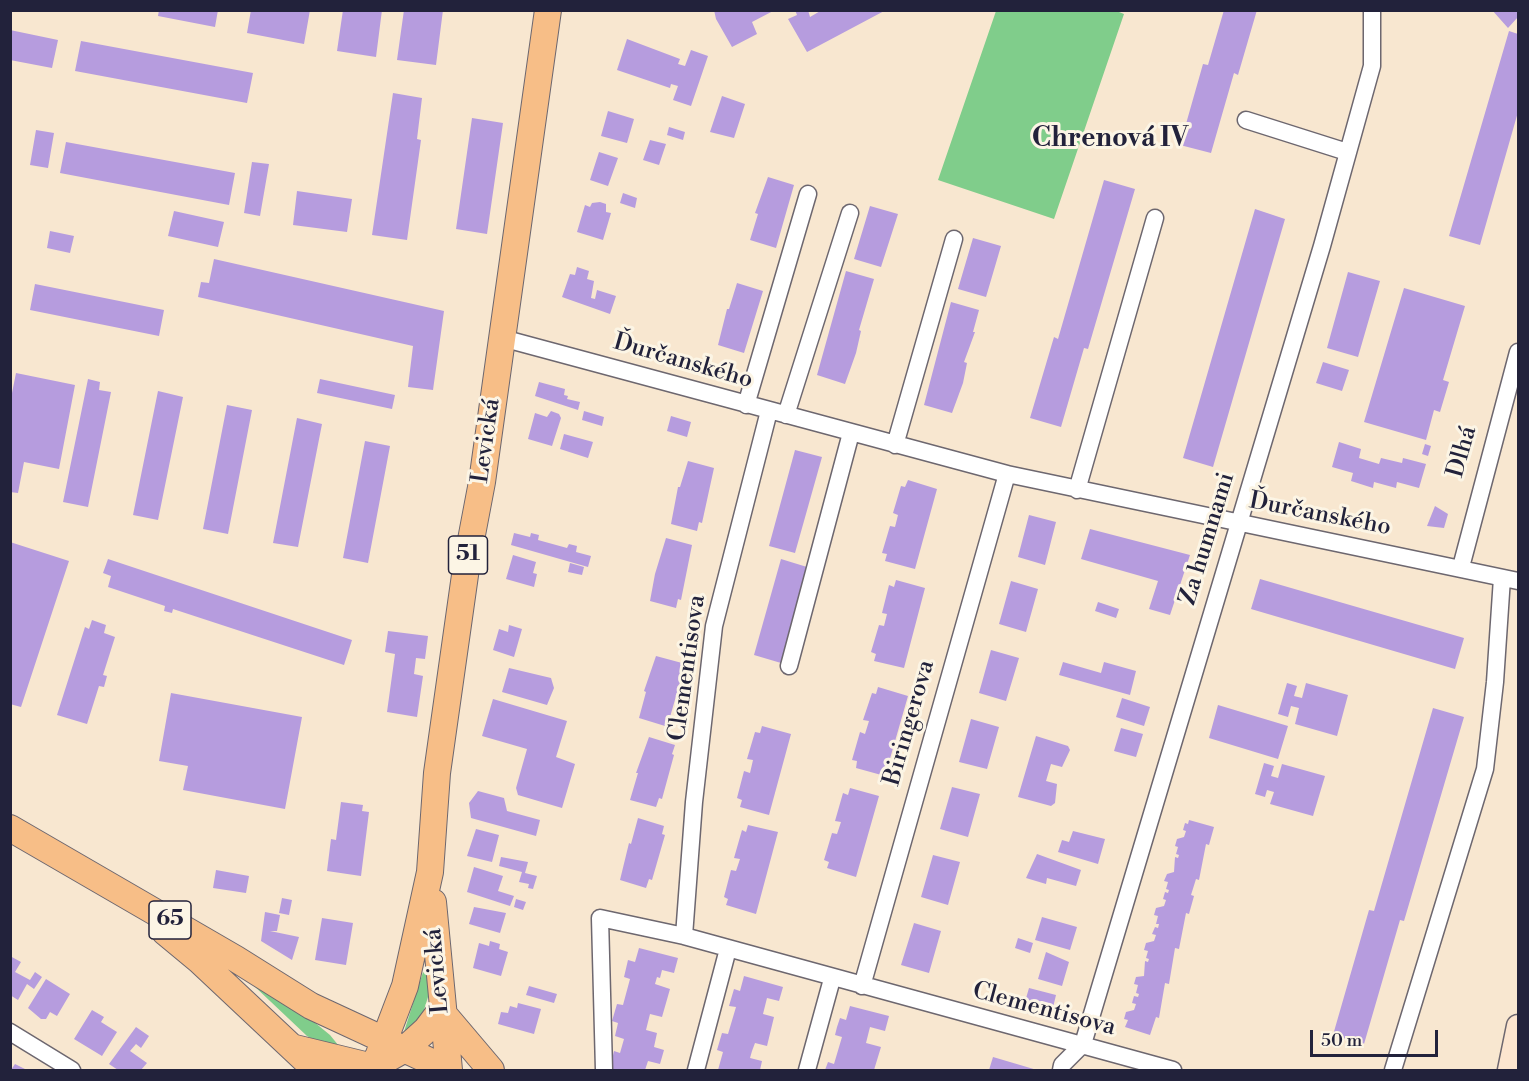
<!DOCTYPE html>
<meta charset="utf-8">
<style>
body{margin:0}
#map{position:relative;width:1529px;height:1081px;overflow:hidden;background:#f8e7d0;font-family:"Libre Bodoni",serif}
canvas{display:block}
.frame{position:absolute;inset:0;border:12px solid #22223b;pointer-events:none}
.scale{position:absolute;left:1310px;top:1030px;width:128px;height:27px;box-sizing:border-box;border:3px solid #22223b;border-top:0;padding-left:8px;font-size:18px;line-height:21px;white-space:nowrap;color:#22223b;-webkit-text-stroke:4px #fcf5e5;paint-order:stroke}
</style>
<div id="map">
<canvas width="1529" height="1081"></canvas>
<div class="frame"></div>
<div class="scale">50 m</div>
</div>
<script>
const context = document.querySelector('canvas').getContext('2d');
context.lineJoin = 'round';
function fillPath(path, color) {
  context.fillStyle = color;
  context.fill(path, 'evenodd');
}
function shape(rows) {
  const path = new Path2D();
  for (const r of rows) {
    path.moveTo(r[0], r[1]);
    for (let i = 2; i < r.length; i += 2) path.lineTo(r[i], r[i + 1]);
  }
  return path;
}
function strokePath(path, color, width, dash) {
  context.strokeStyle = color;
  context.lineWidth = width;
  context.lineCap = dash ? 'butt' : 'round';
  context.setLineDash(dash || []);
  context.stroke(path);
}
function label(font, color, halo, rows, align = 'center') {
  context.font = font + ' "Libre Bodoni",serif';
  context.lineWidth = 6;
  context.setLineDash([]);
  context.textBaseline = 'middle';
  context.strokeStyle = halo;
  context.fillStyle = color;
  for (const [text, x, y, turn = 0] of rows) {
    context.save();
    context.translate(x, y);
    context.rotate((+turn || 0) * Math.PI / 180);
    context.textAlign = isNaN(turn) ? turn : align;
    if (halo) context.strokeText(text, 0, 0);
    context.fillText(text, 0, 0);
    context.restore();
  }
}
fillPath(shape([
 [1114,10,1124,14,1054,219,938,180,996,11],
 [423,972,429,974,428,997,420,1023,403,1035],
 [252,984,308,1017,330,1035,343,1051,330,1049,307,1036]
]), '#80cd8b');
fillPath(shape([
 [159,10,218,10,215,27,158,16],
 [251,10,310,10,304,44,247,33],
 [343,10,382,10,376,57,337,51],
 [404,10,443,10,436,65,397,60],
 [714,10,775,10,752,22,757,34,732,47,716,19],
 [795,10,808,10,810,17,822,10,886,10,807,52,788,19,797,15],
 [1224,10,1257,10,1238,75,1234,73,1211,153,1180,145,1203,64,1208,65],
 [1492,10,1518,10,1518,17,1508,28],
 [10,30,58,40,52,68,10,60],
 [1509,31,1518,34,1518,112,1480,245,1449,236],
 [627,39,680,59,678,64,685,66,691,50,708,56,691,106,673,100,678,86,671,84,670,88,617,70],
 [81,41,253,73,247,103,75,71],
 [393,93,422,98,417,139,421,140,407,240,372,235],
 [722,96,745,104,734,138,710,132],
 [608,111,634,119,627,143,601,136],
 [472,118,503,123,487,234,456,229],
 [669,127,685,132,683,140,667,135],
 [36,130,54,133,48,168,30,165],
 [650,140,666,144,659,165,643,160],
 [66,142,235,173,229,205,60,173],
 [599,152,618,158,608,186,590,180],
 [252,162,269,164,260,216,244,213],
 [768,177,794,185,776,248,750,240,758,214,755,213],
 [1104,180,1135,189,1088,349,1084,348,1061,427,1030,418,1054,337,1058,339],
 [297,191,352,199,347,232,293,225],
 [623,193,637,198,635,208,620,203],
 [600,202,606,204,606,212,611,213,603,240,577,232,585,205,590,207,592,203],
 [870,206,898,214,881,267,854,259],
 [1255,209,1285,219,1213,467,1183,458],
 [174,211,224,222,218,247,168,236],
 [50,231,74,236,70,253,47,248],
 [973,238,1001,246,986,297,958,289],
 [214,259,444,311,433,390,408,387,413,346,198,297,201,282,209,283],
 [577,267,589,271,587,279,594,281,591,298,595,299,597,290,616,296,610,314,562,297,570,274,575,275],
 [846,271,874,279,859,330,861,331,856,353,845,384,817,375],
 [1348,272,1380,281,1358,357,1327,348],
 [737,283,763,291,744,353,718,345,727,309,729,309],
 [35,284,164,310,159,336,30,310],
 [1404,288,1465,306,1443,380,1449,382,1440,412,1434,410,1426,440,1364,422],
 [951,302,979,310,973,332,975,332,964,362,967,363,963,383,952,413,924,405],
 [1323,362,1349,370,1342,391,1316,383],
 [16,373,75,385,59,469,24,462,18,493,10,492,10,403],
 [88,379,100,382,99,390,111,392,88,507,63,502],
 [320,379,395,395,392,409,317,393],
 [539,382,565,389,564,395,568,396,567,399,580,402,578,410,535,396],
 [158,391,183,397,158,520,133,515],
 [227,405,252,410,228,534,203,529],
 [551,411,559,414,561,418,552,446,528,439,535,413,547,417],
 [584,411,604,417,602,426,582,420],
 [671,416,691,422,687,437,667,431],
 [297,418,322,424,298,547,273,543],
 [564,434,593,442,588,458,560,449],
 [365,441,390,446,368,563,343,558],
 [1339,442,1361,449,1359,458,1379,464,1381,458,1402,463,1403,458,1426,464,1419,488,1397,482,1396,488,1374,482,1373,488,1351,481,1353,473,1332,467],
 [1425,444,1431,446,1428,456,1422,454],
 [795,450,822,457,795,553,769,546],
 [688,461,714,468,702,523,699,522,697,531,671,524,678,487,680,487],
 [908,480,937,489,915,569,885,561,887,554,882,553,890,526,895,527,898,515,893,513,901,486,905,487],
 [1435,506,1448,514,1444,528,1427,526],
 [1029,515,1056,522,1045,565,1018,557],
 [1090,529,1190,555,1170,615,1149,609,1158,581,1081,559],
 [514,533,530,537,531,533,539,535,538,540,567,548,569,544,577,546,576,552,591,556,588,567,511,545],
 [666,538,692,545,681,600,678,599,676,608,650,601,655,574],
 [10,542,69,561,21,707,10,704],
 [513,555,536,562,533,573,537,574,534,587,506,579],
 [108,559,352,640,344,665,173,609,172,613,164,611,165,606,108,587,111,576,103,573],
 [781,559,807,567,781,663,754,655],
 [570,563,584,567,582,575,568,572],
 [1260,579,1464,638,1455,669,1251,609],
 [896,580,925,588,904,668,874,661,876,654,871,652,879,625,884,626,887,614,882,613,889,585,894,587],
 [1011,581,1038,589,1026,632,999,624],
 [1098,602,1119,609,1116,618,1095,611],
 [92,620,106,625,104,633,115,637,103,675,107,676,104,687,99,686,87,724,57,715,85,627,89,629],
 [509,625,522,629,514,657,493,650,499,629,508,632],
 [388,631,428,636,425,659,416,658,414,674,423,676,417,717,387,712,395,654,385,652],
 [991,650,1019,658,1006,701,979,693],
 [656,656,682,663,680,672,683,672,670,717,668,717,665,726,639,718,646,692,644,691],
 [1063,662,1101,673,1104,662,1136,671,1130,695,1059,675],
 [509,668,551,678,554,688,547,705,502,692],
 [1287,683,1297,686,1294,696,1302,698,1306,683,1348,695,1337,736,1295,724,1299,708,1291,706,1288,717,1278,714],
 [878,687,908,696,885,776,856,768,857,761,852,760,860,732,865,734,869,721,863,720,872,693,876,694],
 [171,693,302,717,285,809,183,790,188,766,159,761],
 [1122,698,1150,707,1144,726,1116,717],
 [493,699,567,721,556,757,575,764,562,808,518,795,516,788,527,749,482,736],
 [1218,705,1288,726,1278,759,1209,738],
 [1433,708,1464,717,1404,921,1400,920,1364,1044,1333,1035,1369,910,1374,911],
 [971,719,999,727,987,769,959,762],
 [762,726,791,734,769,815,740,807,742,800,737,798,744,771,750,773,753,760,747,759,755,732,760,733],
 [1121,728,1143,734,1136,757,1114,751],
 [1036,736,1068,746,1070,750,1062,767,1051,764,1046,781,1057,784,1055,803,1051,806,1018,797],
 [649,737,675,745,672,754,674,755,662,799,659,798,656,807,630,800,638,773,636,773],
 [1264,763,1274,766,1271,776,1278,778,1282,764,1325,776,1313,816,1270,804,1274,792,1267,790,1265,797,1255,794],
 [952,787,980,794,968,837,940,829],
 [850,788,879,796,856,877,827,868,829,862,824,860,832,833,837,834,841,822,835,821,843,793,848,795],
 [478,791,504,798,507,811,540,820,536,836,471,818,469,803],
 [341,802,363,805,362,811,369,812,361,876,327,871,331,839,336,840],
 [638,818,664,826,662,834,665,835,652,880,649,879,646,888,620,880,629,843,631,844],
 [1189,820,1214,827,1209,845,1206,844,1199,880,1196,879,1191,895,1194,896,1189,914,1186,913,1179,949,1175,948,1169,984,1165,983,1159,1018,1156,1017,1150,1035,1125,1027,1128,1020,1124,1019,1126,1012,1134,1010,1136,1004,1132,1003,1134,996,1138,997,1139,994,1136,993,1138,985,1134,984,1136,977,1144,976,1145,961,1148,962,1149,959,1146,958,1148,951,1144,950,1146,943,1154,941,1156,935,1152,934,1155,927,1158,928,1159,924,1156,924,1158,916,1154,915,1156,908,1164,906,1166,900,1163,899,1165,892,1168,893,1169,890,1166,889,1168,882,1164,881,1167,874,1174,872,1175,857,1178,858,1179,855,1176,854,1178,847,1175,846,1177,839,1184,837,1186,831,1183,830,1185,823,1188,824],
 [748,825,778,832,756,914,726,905,728,899,724,897,731,870,736,871,740,859,734,858,742,830,746,832],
 [476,829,499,835,492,862,467,856],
 [1073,831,1105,839,1098,864,1058,852,1062,840,1069,842],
 [1037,854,1081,870,1076,886,1047,878,1046,884,1026,878],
 [933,855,960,862,948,905,921,897],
 [501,857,528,862,525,873,537,876,533,889,528,888,529,884,519,882,522,872,499,866],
 [474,867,503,876,498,891,514,896,510,906,467,892],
 [216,870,249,876,246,893,213,888],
 [282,898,292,900,289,915,279,913],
 [516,899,526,902,523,910,514,907],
 [474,907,506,913,500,933,469,924],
 [265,912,280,915,277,931,270,931,299,937,292,960,261,941],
 [1042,917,1077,927,1070,950,1035,940],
 [322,918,353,923,346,965,315,960],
 [914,923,941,931,929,973,901,965],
 [1018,938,1033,943,1030,953,1015,948],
 [490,941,500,944,499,949,508,952,501,976,473,968,479,943,489,946],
 [639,948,678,958,674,973,662,970,660,978,657,977,655,984,670,989,662,1017,650,1014,646,1030,657,1033,654,1047,664,1050,660,1064,648,1061,645,1070,616,1070,610,1068,614,1051,620,1053,624,1039,615,1036,618,1023,612,1021,617,1004,623,1005,630,979,624,977,628,960,635,962],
 [1046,952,1069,962,1062,986,1038,979],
 [10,956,21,962,15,972,30,980,35,972,42,977,34,989,27,984,18,1000,10,995],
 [744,976,783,987,779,1001,767,998,763,1014,774,1017,767,1046,755,1043,752,1051,750,1058,762,1061,760,1070,718,1070,723,1052,717,1050,722,1033,728,1034,736,1007,729,1006,734,989,740,991],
 [46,979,70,994,57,1016,50,1012,46,1019,41,1019,28,1008],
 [529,986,557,994,554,1003,526,995],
 [1029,988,1056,995,1050,1020,1022,1012],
 [518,1003,541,1009,534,1034,498,1024,501,1012,508,1013,510,1006,517,1008],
 [850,1006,889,1016,885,1031,870,1027,866,1043,881,1047,874,1070,825,1070,828,1062,834,1064,842,1037,835,1035,837,1027,840,1018,846,1020],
 [92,1010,104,1017,101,1022,117,1032,102,1056,74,1039],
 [136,1027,149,1036,141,1048,136,1044,130,1051,147,1063,141,1070,118,1070,109,1064],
 [993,1057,1037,1070,989,1070],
 [15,1064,27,1070,11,1070]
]), '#b69cde');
const street = shape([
 [1246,120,1347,152],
 [502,338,1007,474,1518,581],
 [746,405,808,194],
 [769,411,714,626,694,802,684,936,1173,1070],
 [786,415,850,213],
 [895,445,954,239],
 [1077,490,1155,218],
 [1461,567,1518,352],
 [789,666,851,433],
 [862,986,1007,474],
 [10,1032,72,1070],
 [604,1070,600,918,684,936],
 [696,1070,728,949],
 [807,1070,832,979],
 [1061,1070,1062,1065,1083,1044,1322,246,1372,66,1372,10],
 [1393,1070,1485,769,1495,682,1502,578]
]);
const secondary = shape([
 [1509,1070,1518,1026]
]);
const primary = shape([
 [10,828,236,959,311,1006,449,1070],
 [433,902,449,1070],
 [165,932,200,961,316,1070],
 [441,1011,491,1070],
 [295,1048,373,1067,405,1049,426,1030,441,1010],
 [373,1070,405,986,430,872,437,773,467,561,482,482,548,10]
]);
strokePath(street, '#6d676f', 19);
strokePath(secondary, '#6d676f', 25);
strokePath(primary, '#6d676f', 28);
strokePath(street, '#fff', 16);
strokePath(secondary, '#fce5cf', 22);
strokePath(primary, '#f7be87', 26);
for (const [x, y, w] of [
 [468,555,39],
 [170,920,42]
]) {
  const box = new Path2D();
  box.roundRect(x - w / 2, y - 19, w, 38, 4.5);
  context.fillStyle = '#fcf5e5';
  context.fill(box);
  strokePath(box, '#22223b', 1.5);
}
label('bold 22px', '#22223b', null, [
 ["51",468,555],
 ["65",170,920]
]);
label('24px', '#22223b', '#fcf5e5', [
 ["Ďurčanského",683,362,16],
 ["Levická",487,441,-82],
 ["Dlhá",1463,452,-74],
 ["Ďurčanského",1320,515,11],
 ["Za humnami",1208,539,-73],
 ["Clementisova",688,668,-82],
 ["Biringerova",910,723,-74],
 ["Levická",438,971,-95],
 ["Clementisova",1044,1010,15]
]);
label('bold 27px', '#22223b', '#fcf5e5', [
 ["Chrenová IV",1110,140]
]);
</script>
